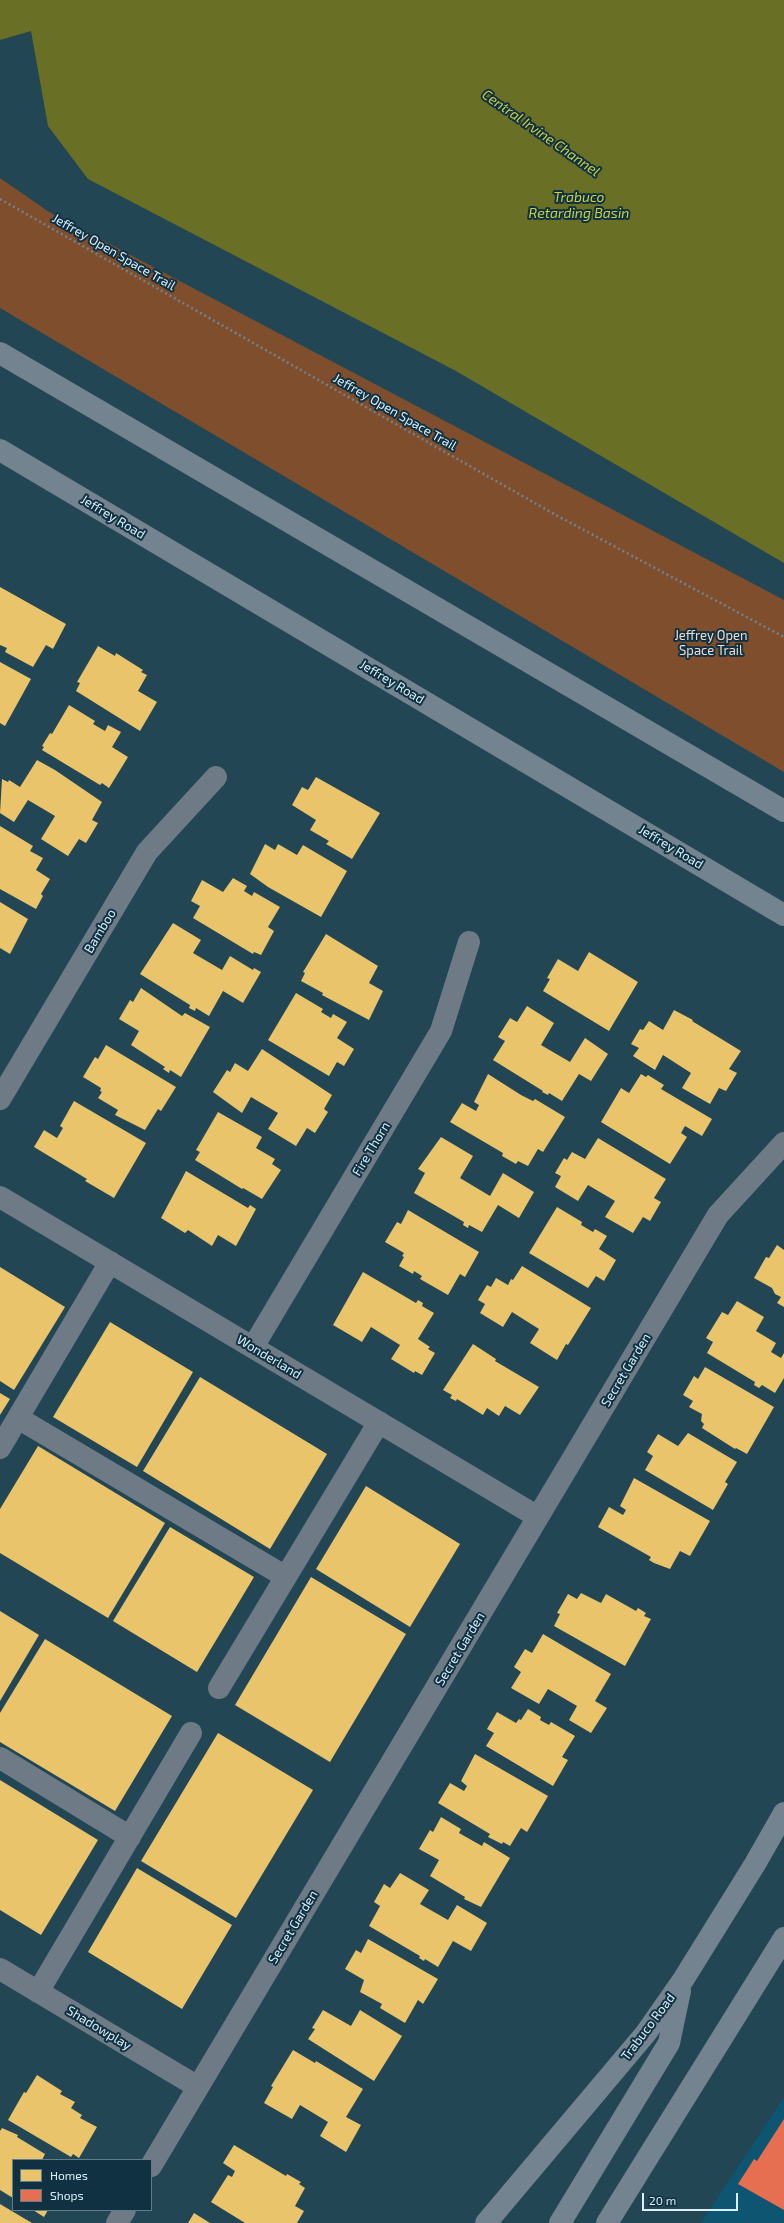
<!DOCTYPE html>
<style>
body{margin:0}
#map{position:relative;width:784px;height:2223px;overflow:hidden;background:#224654;font-family:"Exo 2",sans-serif}
canvas{display:block}
.legend{position:absolute;left:12px;top:2159px;width:140px;height:52px;box-sizing:border-box;background:#103141;border:1px solid #607d8b;margin:0;padding:5px 7px;list-style:none;font-size:12px;color:#d9effb}
.legend li{display:flex;align-items:center;gap:8px;height:20px}
.legend b{width:20px;border:1px solid #607d8b}
.scale{position:absolute;left:642px;top:2193px;width:96px;height:18px;box-sizing:border-box;border:2px solid #d9effb;border-top:0;padding-left:5px;font-size:12px;line-height:14px;white-space:nowrap;color:#d9effb;-webkit-text-stroke:3px #103141;paint-order:stroke}
</style>
<div id="map">
<canvas width="784" height="2223"></canvas>
<ul class="legend">
<li><b style="height:11px;background:#e9c46a"></b>Homes</li>
<li><b style="height:11px;background:#e76f51"></b>Shops</li>
</ul>
<div class="scale">20 m</div>
</div>
<script>
const context = document.querySelector('canvas').getContext('2d');
context.lineJoin = 'round';
function fillPath(path, color) {
  context.fillStyle = color;
  context.fill(path, 'evenodd');
}
function shape(rows) {
  const path = new Path2D();
  for (const r of rows) {
    path.moveTo(r[0], r[1]);
    for (let i = 2; i < r.length; i += 2) path.lineTo(r[i], r[i + 1]);
  }
  return path;
}
function strokePath(path, color, width, dash) {
  context.strokeStyle = color;
  context.lineWidth = width;
  context.lineCap = dash ? 'butt' : 'round';
  context.setLineDash(dash || []);
  context.stroke(path);
}
function label(font, color, halo, rows, align = 'center') {
  context.font = font + ' "Exo 2",sans-serif';
  context.lineWidth = 4;
  context.setLineDash([]);
  context.textBaseline = 'middle';
  context.strokeStyle = halo;
  context.fillStyle = color;
  for (const [text, x, y, turn = 0] of rows) {
    context.save();
    context.translate(x, y);
    context.rotate((+turn || 0) * Math.PI / 180);
    context.textAlign = isNaN(turn) ? turn : align;
    if (halo) context.strokeText(text, 0, 0);
    context.fillText(text, 0, 0);
    context.restore();
  }
}
fillPath(shape([
 [784,2097,784,2223,701,2223]
]), '#0e5571');
fillPath(shape([
 [0,178,49,212,784,600,784,772,0,308]
]), '#7f4f2d');
fillPath(shape([
 [0,0,784,0,784,563,456,371,88,179,48,126,31,31,0,40]
]), '#697026');
fillPath(shape([
 [0,587,66,624,53,649,46,645,33,667,5,652,7,648,0,645],
 [98,646,115,656,116,653,143,670,141,672,147,675,138,691,157,702,140,731,76,691,80,683,77,682],
 [0,662,31,679,5,726,0,723],
 [69,705,95,721,93,724,105,731,108,725,121,732,112,747,128,757,109,788,102,783,100,785,42,750,44,747,42,746,50,733,52,734],
 [37,760,55,770,102,802,92,820,98,823,86,843,79,839,68,856,41,839,55,816,28,800,14,822,0,813,2,779,8,782,9,780,20,787],
 [316,777,380,813,352,859,326,844,329,841,310,830,316,820,292,805,302,787,308,790],
 [0,826,33,846,30,851,43,858,36,870,50,879,41,894,43,896,36,909,0,889],
 [265,844,275,850,278,844,297,855,303,845,347,871,321,917,268,887,250,874],
 [233,878,247,886,244,891,252,896,254,892,280,907,268,927,274,931,261,955,254,952,253,954,193,918,200,906,191,901,202,880,223,892],
 [0,902,28,919,10,954,0,948],
 [173,923,201,940,193,953,222,970,230,956,253,970,254,968,261,972,243,1003,223,991,209,1016,196,1008,195,1011,189,1008,190,1005,140,974],
 [326,934,378,966,369,983,383,991,369,1020,322,995,323,993,301,981,305,973,303,972],
 [589,952,638,982,609,1031,543,991,550,979,547,978,558,959,578,971],
 [141,988,182,1016,185,1013,210,1027,181,1077,170,1070,169,1073,163,1069,165,1067,131,1045,139,1031,119,1019,130,1000,133,1002],
 [296,993,323,1009,321,1012,331,1018,333,1014,347,1022,337,1038,354,1049,344,1066,337,1062,329,1076,268,1040],
 [527,1006,554,1023,541,1045,570,1062,585,1038,608,1054,591,1081,579,1074,562,1101,549,1093,548,1095,542,1092,543,1091,493,1060,505,1041,498,1037,510,1018,517,1022],
 [674,1010,693,1020,692,1021,741,1051,729,1069,737,1073,726,1091,719,1088,710,1104,682,1088,691,1073,663,1055,655,1070,633,1056,639,1048,631,1044,640,1029,643,1030,649,1021,663,1030],
 [106,1045,176,1087,161,1111,158,1109,145,1130,115,1115,118,1110,98,1098,102,1092,100,1091,101,1088,83,1077,95,1057,98,1059],
 [262,1049,332,1095,324,1109,328,1112,315,1133,307,1128,296,1146,268,1129,278,1113,251,1097,242,1113,213,1092,227,1070,230,1072,235,1063,248,1071],
 [488,1074,521,1095,533,1101,535,1099,565,1117,543,1152,538,1149,528,1166,518,1161,516,1164,502,1156,503,1153,450,1122,462,1103,476,1111,479,1105,474,1102],
 [641,1074,646,1077,648,1075,664,1085,661,1089,712,1119,702,1136,685,1126,681,1133,687,1137,670,1164,601,1122,621,1088,629,1093],
 [74,1101,146,1143,114,1198,85,1181,87,1179,34,1147,44,1130,57,1138,63,1128,60,1126],
 [218,1112,262,1137,256,1148,275,1159,272,1164,281,1170,262,1199,243,1188,242,1189,195,1160,200,1152,196,1150],
 [441,1137,473,1156,460,1178,490,1196,503,1173,534,1192,519,1218,498,1205,482,1232,469,1225,468,1228,463,1225,464,1222,414,1193,425,1173,418,1169],
 [598,1138,666,1179,654,1198,661,1202,650,1221,643,1217,633,1233,605,1217,615,1201,588,1185,578,1201,555,1187,561,1176,555,1173,564,1158,567,1160,572,1152,585,1159],
 [186,1171,248,1208,250,1205,256,1209,236,1246,218,1235,212,1246,188,1230,185,1233,161,1218],
 [557,1207,582,1222,581,1225,593,1232,595,1229,607,1236,599,1249,616,1260,604,1281,596,1276,588,1288,529,1253],
 [408,1210,479,1252,465,1277,460,1274,448,1295,420,1279,422,1276,414,1271,413,1274,399,1266,404,1257,402,1256,404,1253,385,1242,397,1222,401,1224],
 [777,1245,784,1250,784,1307,777,1303,781,1297,775,1294,772,1288,754,1278,766,1257,769,1258],
 [522,1266,591,1308,568,1345,566,1344,557,1360,530,1343,539,1329,512,1312,503,1327,480,1313,485,1304,478,1300,487,1285,491,1287,496,1278,508,1285,511,1279,513,1280],
 [0,1267,65,1307,14,1390,0,1381],
 [363,1272,416,1303,418,1300,423,1303,422,1306,434,1313,418,1339,430,1347,428,1349,435,1353,422,1375,415,1371,414,1373,391,1359,400,1345,371,1327,362,1342,333,1325],
 [737,1301,764,1317,756,1331,776,1343,771,1352,781,1358,784,1353,784,1378,775,1393,762,1385,759,1388,754,1385,755,1382,707,1353,713,1342,706,1338,722,1312,728,1315],
 [110,1322,193,1372,137,1467,53,1417],
 [473,1344,496,1359,495,1361,539,1387,520,1415,505,1406,499,1416,487,1408,483,1415,457,1399,456,1401,450,1398,452,1395,443,1390],
 [705,1367,774,1407,747,1454,736,1448,735,1449,702,1428,704,1424,701,1421,702,1414,689,1407,693,1401,683,1395,694,1376,698,1379],
 [200,1377,327,1454,270,1549,143,1471],
 [0,1393,10,1399,0,1415],
 [688,1433,737,1462,725,1482,728,1484,713,1510,645,1470,653,1456,647,1452,658,1434,678,1446],
 [38,1446,165,1523,108,1618,0,1553,0,1509],
 [634,1478,710,1521,690,1556,680,1551,670,1569,654,1563,649,1560,651,1557,598,1527,609,1507,623,1515,626,1510,620,1506],
 [366,1486,460,1544,410,1627,316,1569],
 [170,1527,254,1577,197,1672,113,1621],
 [311,1577,406,1634,330,1762,235,1705],
 [581,1593,601,1603,606,1594,636,1611,638,1608,646,1613,644,1616,651,1619,625,1666,554,1626,560,1614,557,1613,568,1594,577,1599],
 [0,1611,39,1635,0,1701],
 [543,1634,611,1674,595,1701,607,1708,591,1733,569,1720,577,1706,548,1689,539,1704,511,1688,521,1672,514,1667,525,1649,532,1653],
 [45,1639,172,1716,115,1811,0,1742,0,1713],
 [528,1709,541,1717,540,1720,549,1725,551,1722,575,1736,562,1757,568,1760,553,1786,486,1746,494,1733,487,1729,497,1712,516,1723,519,1719,521,1720],
 [218,1733,313,1790,236,1918,141,1861],
 [475,1754,548,1796,527,1832,521,1828,510,1846,503,1842,502,1844,488,1837,490,1834,438,1803,450,1783,464,1791,467,1786,461,1781],
 [0,1780,98,1840,41,1935,0,1910],
 [441,1817,461,1829,459,1833,482,1846,484,1842,510,1858,481,1907,464,1899,465,1897,430,1876,439,1860,419,1849,430,1830,433,1832],
 [137,1868,232,1925,182,2009,88,1952],
 [400,1873,429,1890,420,1904,448,1920,457,1905,487,1923,471,1951,453,1941,438,1967,425,1959,424,1961,419,1958,420,1956,369,1926,380,1906,374,1902,384,1884,390,1888],
 [368,1939,438,1979,423,2004,418,2000,405,2023,380,2008,382,2004,360,1992,364,1980,345,1969,356,1950,361,1953],
 [323,2010,351,2026,360,2010,402,2036,374,2081,308,2039,315,2029,312,2028],
 [293,2050,315,2063,316,2061,363,2089,346,2117,361,2125,346,2152,320,2136,328,2122,300,2105,292,2119,264,2103,273,2087,271,2086],
 [37,2075,62,2091,60,2094,75,2102,71,2108,82,2115,80,2118,97,2127,79,2158,73,2154,71,2157,8,2120,24,2092,26,2093],
 [2,2128,18,2135,17,2137,45,2154,42,2160,13,2160,13,2198,0,2190,0,2131],
 [234,2145,286,2176,287,2174,301,2182,299,2184,305,2188,295,2206,304,2211,297,2223,245,2223,211,2202,228,2175,232,2177,235,2171,223,2163],
 [0,2204,32,2223,0,2223],
 [33,2210,48,2210,44,2217],
 [194,2213,210,2223,188,2223]
]), '#e9c46a');
fillPath(shape([
 [784,2119,784,2210,738,2184,754,2159,757,2161]
]), '#e76f51');
strokePath(shape([
 [0,199,554,514,784,637]
]), '#74828d', 2.5, [2, 3]);
strokePath(shape([
 [0,1099,147,852,216,777],
 [0,1197,538,1517],
 [253,1347,441,1031,469,942],
 [18,1418,286,1577],
 [0,1448,110,1262],
 [219,1688,379,1422],
 [0,1758,130,1837],
 [0,1969,198,2087],
 [38,1992,191,1733],
 [151,2166,718,1215,784,1143],
 [117,2223,125,2210]
]), '#6e7b87', 22);
strokePath(shape([
 [0,353,784,811],
 [0,450,784,915],
 [486,2223,646,2033,683,1980,755,1864,784,1813],
 [560,2223,669,2043,680,1991],
 [607,2223,784,1938]
]), '#738390', 22);
label('13px', '#d9effb', '#103141', [
 ["Jeffrey Open Space Trail",114,252,30],
 ["Jeffrey Open Space Trail",395,412,30],
 ["Jeffrey Road",113,517,31],
 ["Jeffrey Road",392,682,31],
 ["Jeffrey Road",671,847,31],
 ["Bamboo",100,931,-59],
 ["Fire Thorn",371,1149,-59],
 ["Wonderland",269,1357,31],
 ["Secret Garden",626,1370,-59],
 ["Secret Garden",460,1649,-59],
 ["Secret Garden",293,1927,-59],
 ["Trabuco Road",648,2027,-53],
 ["Shadowplay",99,2028,31]
]);
label('13px', '#f1dacd', '#103141', [
 ["Jeffrey Open",711,636],
 ["Space Trail",711,651]
]);
label('italic 14px', '#cbd145', '#103141', [
 ["Central Irvine Channel",541,133,35],
 ["Trabuco",579,197],
 ["Retarding Basin",579,213]
]);
</script>
